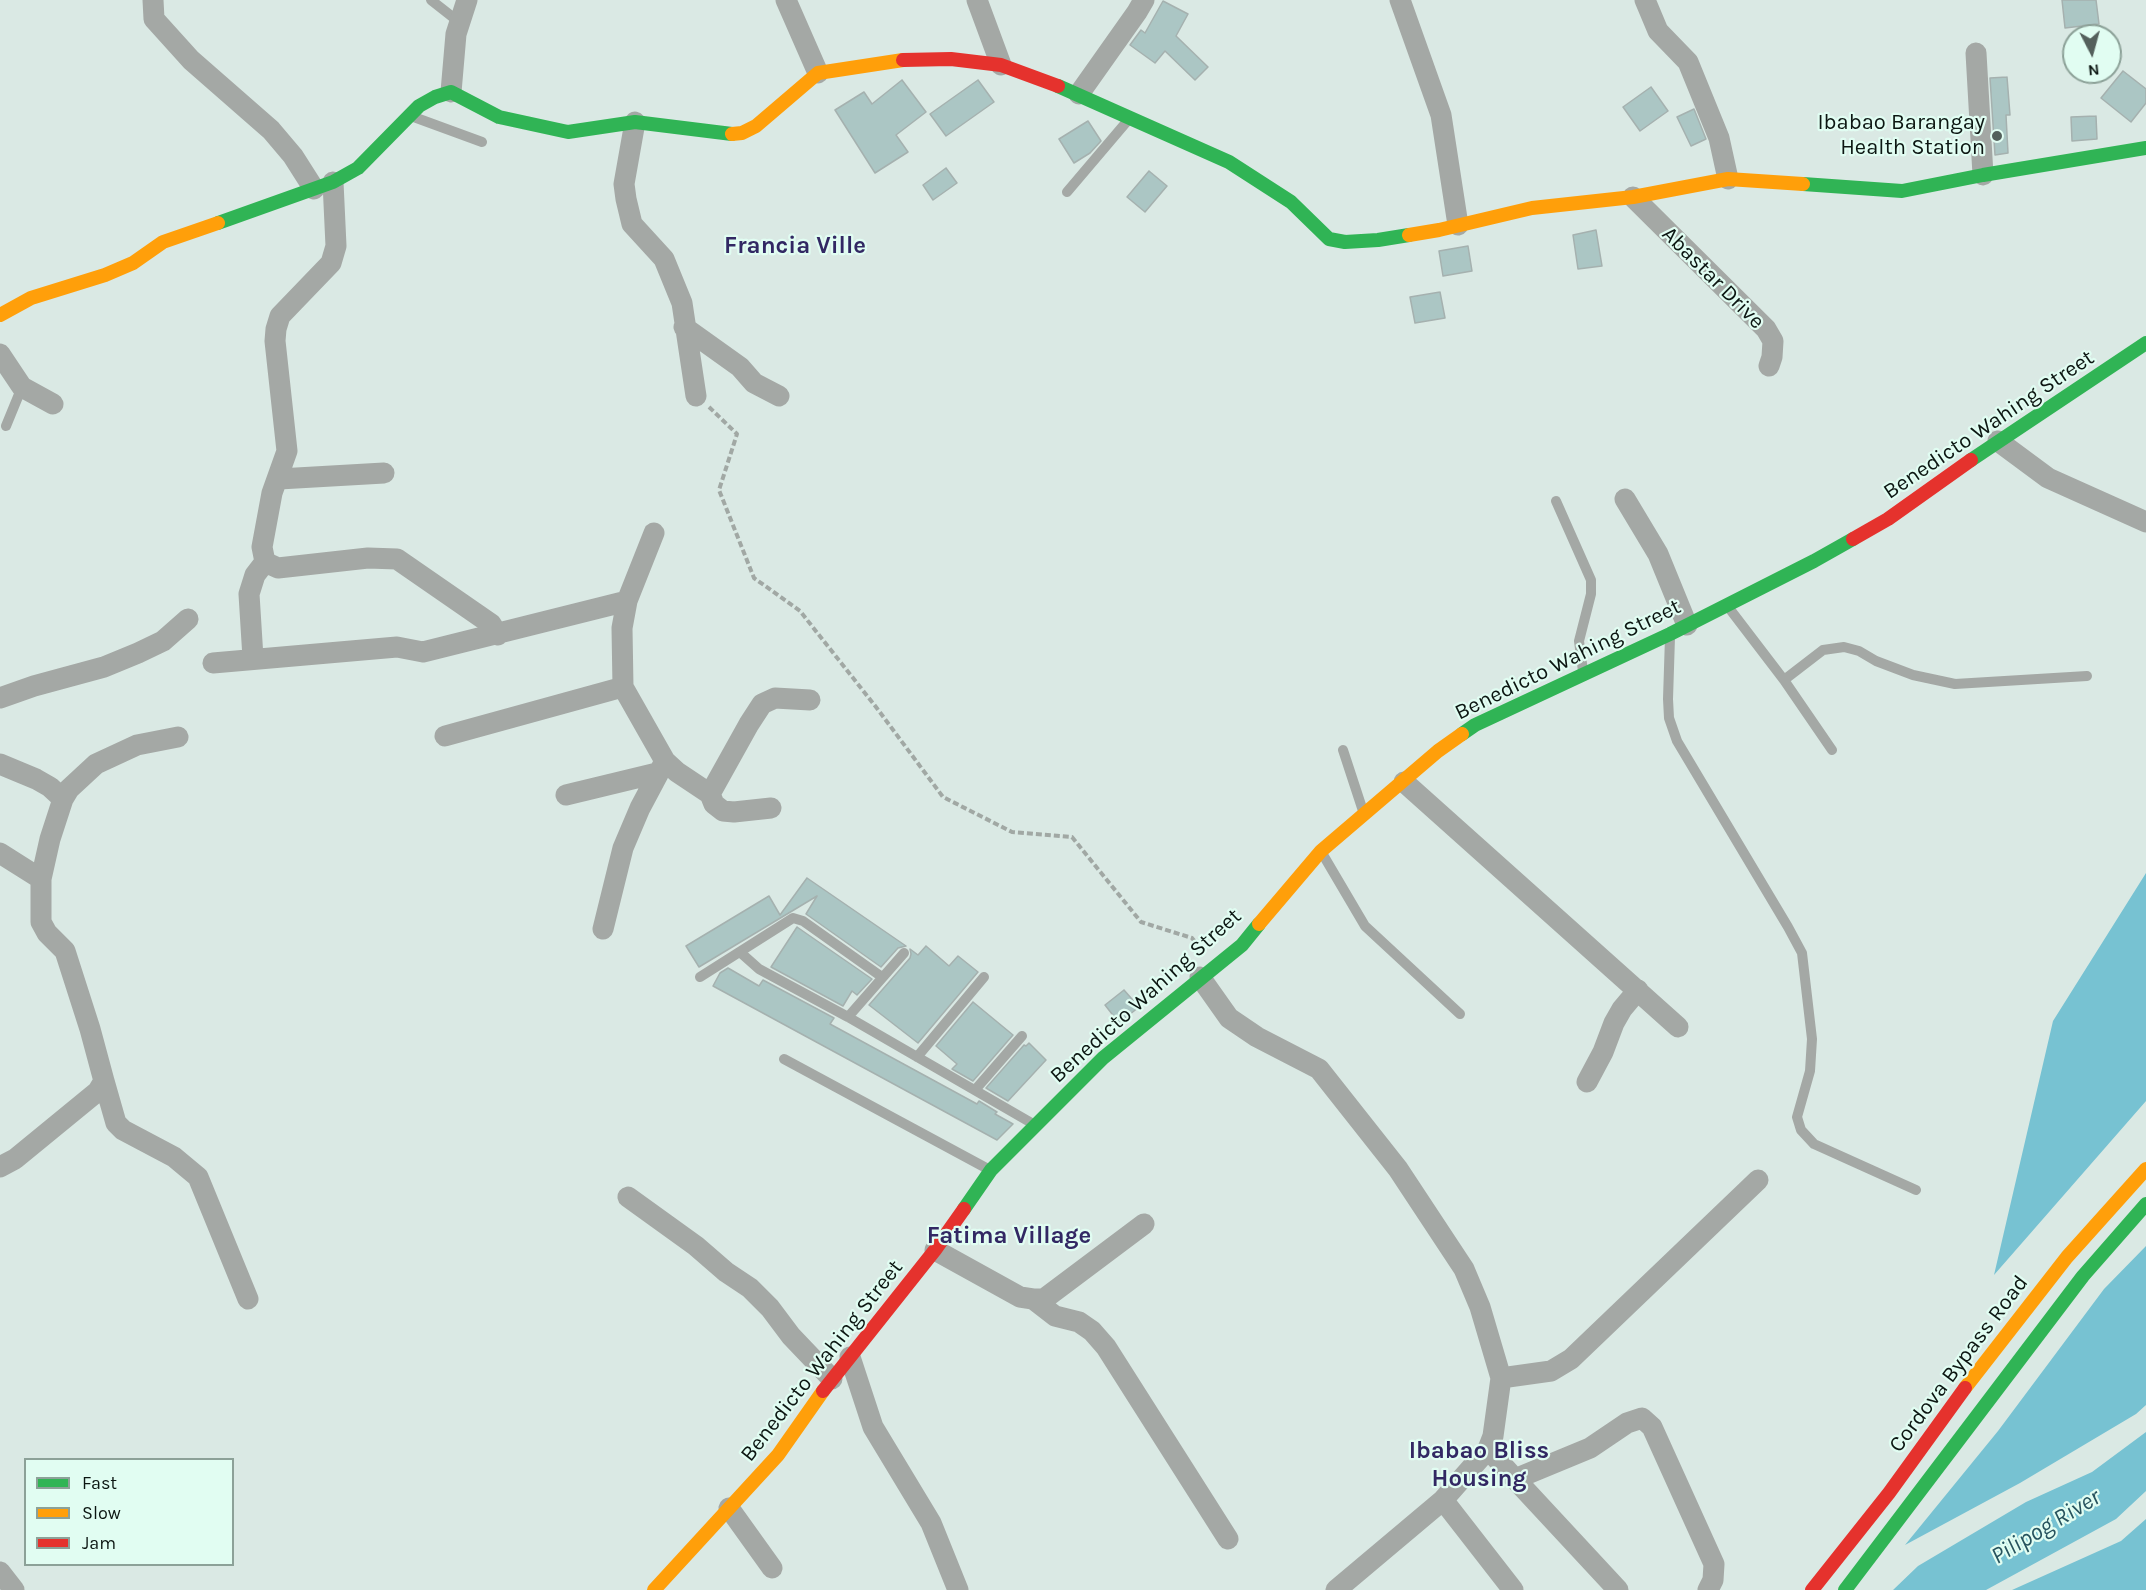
<!DOCTYPE html>
<style>
body{margin:0}
#map{position:relative;width:2146px;height:1590px;overflow:hidden;background:#dae9e4;font-family:Karla,sans-serif}
canvas{display:block}
.legend{position:absolute;left:24px;top:1458px;width:210px;height:108px;box-sizing:border-box;background:#e1fdf2;border:2px solid #8ca198;margin:0;padding:8px 10px;list-style:none;font-size:18px;color:#0c1612}
.legend li{display:flex;align-items:center;gap:12px;height:30px}
.legend b{width:30px;border:2px solid #8ca198}
.north{position:absolute;left:2062px;top:24px;width:60px;height:60px;box-sizing:border-box;background:#e1fdf2;border:2px solid #8ca198;border-radius:50%;rotate:174deg;font-size:16px;font-weight:700;line-height:24px;text-align:center;color:#0c1612}
.north::after{content:'';display:block;margin:auto;width:21px;height:27px;background:#54605c;clip-path:polygon(50% 0,100% 100%,50% 72%,0 100%)}
</style>
<div id="map">
<canvas width="2146" height="1590"></canvas>
<ul class="legend">
<li><b style="height:8px;background:#30b455"></b>Fast</li>
<li><b style="height:8px;background:#ff9f0a"></b>Slow</li>
<li><b style="height:8px;background:#e5322d"></b>Jam</li>
</ul>
<div class="north">N</div>
</div>
<script>
const context = document.querySelector('canvas').getContext('2d');
context.lineJoin = 'round';
function fillPath(path, color) {
  context.fillStyle = color;
  context.fill(path, 'evenodd');
}
function shape(rows) {
  const path = new Path2D();
  for (const r of rows) {
    path.moveTo(r[0], r[1]);
    for (let i = 2; i < r.length; i += 2) path.lineTo(r[i], r[i + 1]);
  }
  return path;
}
function strokePath(path, color, width, dash) {
  context.strokeStyle = color;
  context.lineWidth = width;
  context.lineCap = dash ? 'butt' : 'round';
  context.setLineDash(dash || []);
  context.stroke(path);
}
function label(font, color, halo, rows, align = 'center') {
  context.font = font + ' Karla,sans-serif';
  context.lineWidth = 4.5;
  context.setLineDash([]);
  context.textBaseline = 'middle';
  context.strokeStyle = halo;
  context.fillStyle = color;
  for (const [text, x, y, turn = 0] of rows) {
    context.save();
    context.translate(x, y);
    context.rotate((+turn || 0) * Math.PI / 180);
    context.textAlign = isNaN(turn) ? turn : align;
    if (halo) context.strokeText(text, 0, 0);
    context.fillText(text, 0, 0);
    context.restore();
  }
}
fillPath(shape([
 [2146,873,2146,1101,1994,1275,2053,1021],
 [2146,1246,2146,1405,2136,1414,2020,1483,1905,1545,1998,1431,2104,1289],
 [2146,1432,2146,1491,2116,1519,1986,1590,1893,1590,1918,1566,2026,1502,2092,1472],
 [2146,1519,2146,1590,2012,1590,2121,1541]
]), '#77c2d2');
const building = shape([
 [2062,0,2096,0,2099,24,2065,28,2062,0],
 [1163,1,1188,14,1176,36,1208,67,1195,80,1165,51,1155,63,1130,45,1141,30,1145,33,1163,1],
 [2123,71,2146,89,2146,103,2131,122,2101,98,2123,71],
 [2007,77,2010,115,2006,115,2008,153,1995,155,1990,78,2007,77],
 [902,80,926,112,896,135,908,152,875,173,835,110,864,92,872,104,902,80],
 [978,80,994,102,946,136,930,114,978,80],
 [1651,87,1668,111,1640,131,1623,107,1651,87],
 [1694,109,1706,139,1691,146,1677,117,1694,109],
 [2096,116,2097,139,2072,141,2071,117,2096,116],
 [1088,121,1101,141,1090,153,1074,163,1059,139,1088,121],
 [946,168,957,183,933,200,923,185,946,168],
 [1149,171,1167,186,1145,212,1127,197,1149,171],
 [1596,230,1602,266,1578,269,1573,235,1596,230],
 [1468,246,1472,271,1443,276,1439,251,1468,246],
 [1440,292,1445,318,1415,323,1410,297,1440,292],
 [807,878,906,946,898,948,881,967,806,914,817,896,699,967,686,946,769,896,780,915,807,878],
 [797,927,872,979,857,995,852,991,843,1006,771,967,797,927],
 [926,946,949,966,958,956,978,972,918,1043,869,1005,910,958,911,954,910,949,918,955,926,946],
 [728,968,759,986,763,980,834,1018,830,1024,977,1104,979,1101,997,1112,995,1114,1013,1124,997,1140,713,986,720,973,728,968],
 [1124,990,1139,1007,1119,1023,1105,1005,1124,990],
 [973,1002,1013,1035,973,1081,952,1069,957,1064,936,1046,973,1002],
 [1029,1043,1046,1060,1008,1101,986,1088,1024,1045,1026,1046,1029,1043]
]);
fillPath(building, '#abc6c4');
strokePath(building, '#a5b1af', 1.5);
strokePath(shape([
 [709,407,737,434,719,490,754,578,800,611,876,707,943,797,1012,832,1072,837,1141,922,1192,938,1201,949]
]), '#a1a8a4', 4, [6, 3]);
strokePath(shape([
 [431,0,459,22],
 [411,116,482,142],
 [1067,192,1129,119],
 [6,426,22,387],
 [1556,501,1591,580,1591,594,1579,641,1583,671],
 [1729,608,1784,680,1832,750],
 [1670,637,1668,699,1669,718,1677,741,1788,927,1802,953,1812,1039,1810,1071,1797,1117,1801,1130,1814,1144,1916,1190],
 [1784,680,1823,650,1844,647,1859,651,1876,661,1913,675,1955,684,2087,676],
 [1343,750,1363,811],
 [1322,853,1365,926,1460,1014],
 [741,953,759,969,848,1017,1035,1125],
 [700,977,793,918,803,921,882,977],
 [848,1017,904,953],
 [917,1057,984,977],
 [784,1059,988,1169],
 [975,1090,1022,1036]
]), '#a4a8a5', 10);
strokePath(shape([
 [153,0,154,19,191,60,271,130,293,156,314,189],
 [786,0,818,73],
 [977,0,1001,65],
 [1400,0,1441,115,1458,225],
 [1645,0,1658,31,1688,62,1719,138,1728,179],
 [1976,53,1983,175],
 [451,92,456,34,467,0],
 [1079,94,1137,12,1144,0],
 [635,122,624,184,626,199,632,224,664,259,682,303,696,396],
 [1633,197,1766,329,1773,341,1772,357,1769,366],
 [684,327,740,367,754,383,779,396],
 [0,354,22,387,53,404],
 [1998,441,2048,478,2146,522],
 [279,479,384,473],
 [1625,499,1658,554,1687,625],
 [265,562,278,568,368,558,397,559,491,624,498,635],
 [253,658,249,594,255,575,265,562,262,547,272,493,287,451,275,341,276,329,280,316,331,263,336,246,333,182],
 [213,663,397,647,423,652,627,601],
 [623,687,665,761,677,772,710,794,714,804,723,811,734,812,771,808],
 [0,698,34,686,104,667,138,653,163,641,188,619],
 [445,736,623,687,622,628,627,601,654,533],
 [0,764,36,779,50,787,63,799],
 [1404,782,1678,1027],
 [710,794,749,724,762,704,775,698,810,700],
 [566,795,657,773],
 [0,853,41,879],
 [603,929,623,848,640,808,665,761],
 [1200,977,1229,1018,1257,1037,1319,1069,1398,1169,1464,1269,1480,1307,1501,1378,1493,1436,1488,1449,1443,1500,1336,1590],
 [104,1081,116,1123,123,1130,174,1157,198,1177,248,1299],
 [1587,1082,1603,1052,1614,1023,1622,1009,1638,990],
 [0,1167,15,1159,98,1091,104,1081,90,1029,65,951,47,933,41,922,41,879,50,839,63,799,69,789,96,764,137,745,178,737],
 [628,1197,696,1246,726,1272,750,1288,770,1308,791,1336,832,1379],
 [935,1250,1020,1297,1033,1299,1044,1299,1144,1224],
 [1033,1299,1055,1316,1079,1322,1092,1331,1106,1347,1228,1539],
 [850,1357,873,1427,931,1523,958,1590],
 [1501,1378,1551,1371,1571,1359,1758,1180],
 [1488,1449,1515,1479],
 [1443,1500,1513,1590],
 [729,1508,772,1568],
 [0,1572,14,1590],
 [1618,1590,1515,1479,1590,1448,1627,1423,1642,1418,1652,1427,1714,1564,1713,1580,1708,1590]
]), '#a4a8a5', 21);
strokePath(shape([
 [1058,86,1229,162,1291,202,1329,239,1345,242,1378,240,1409,235],
 [1803,184,1902,191,1983,175,2146,148],
 [218,223,333,182,358,168,419,106,435,97,451,92,499,117,568,132,635,122,732,134],
 [1971,460,2146,343],
 [1462,734,1475,725,1670,634,1814,561,1853,539],
 [964,1209,991,1170,1103,1058,1242,945,1259,924],
 [1845,1590,2083,1276,2146,1204]
]), '#30b455', 14);
strokePath(shape([
 [732,134,742,133,756,126,818,73,903,60],
 [1409,235,1439,230,1532,208,1633,197,1728,179,1803,184],
 [0,315,31,298,105,275,133,263,163,242,218,223],
 [1259,924,1321,851,1438,751,1462,734],
 [1965,1388,2067,1257,2146,1169],
 [654,1590,778,1455,823,1391]
]), '#ff9f0a', 14);
strokePath(shape([
 [903,60,951,59,1001,65,1058,86],
 [1853,539,1888,519,1971,460],
 [823,1391,935,1250,964,1209],
 [1812,1590,1889,1493,1965,1388]
]), '#e5322d', 14);
for (const [x, y, r, color] of [
 [1997,136,6,"#54605c"]
]) {
  const dot = new Path2D();
  dot.arc(x, y, r, 0, 2 * Math.PI);
  context.fillStyle = color;
  context.fill(dot);
  strokePath(dot, '#e1fdf2', 2);
}
label('22px', '#0c1612', '#e1fdf2', [
 ["Ibabao Barangay",1985,123],
 ["Health Station",1985,148]
], 'right');
label('22px', '#0c1612', '#e1fdf2', [
 ["Abastar Drive",1713,278,45],
 ["Benedicto Wahing Street",1989,425,-34],
 ["Benedicto Wahing Street",1568,660,-26],
 ["Benedicto Wahing Street",1146,996,-42],
 ["Benedicto Wahing Street",822,1361,-52],
 ["Cordova Bypass Road",1959,1364,-53]
]);
label('bold 24px', '#322863', '#e1fdf2', [
 ["Francia Ville",795,246],
 ["Fatima Village",1009,1236],
 ["Ibabao Bliss",1479,1451],
 ["Housing",1479,1479]
]);
label('italic 24px', '#27535e', '#e1fdf2', [
 ["Pilipog River",2046,1527,-31]
]);
</script>
